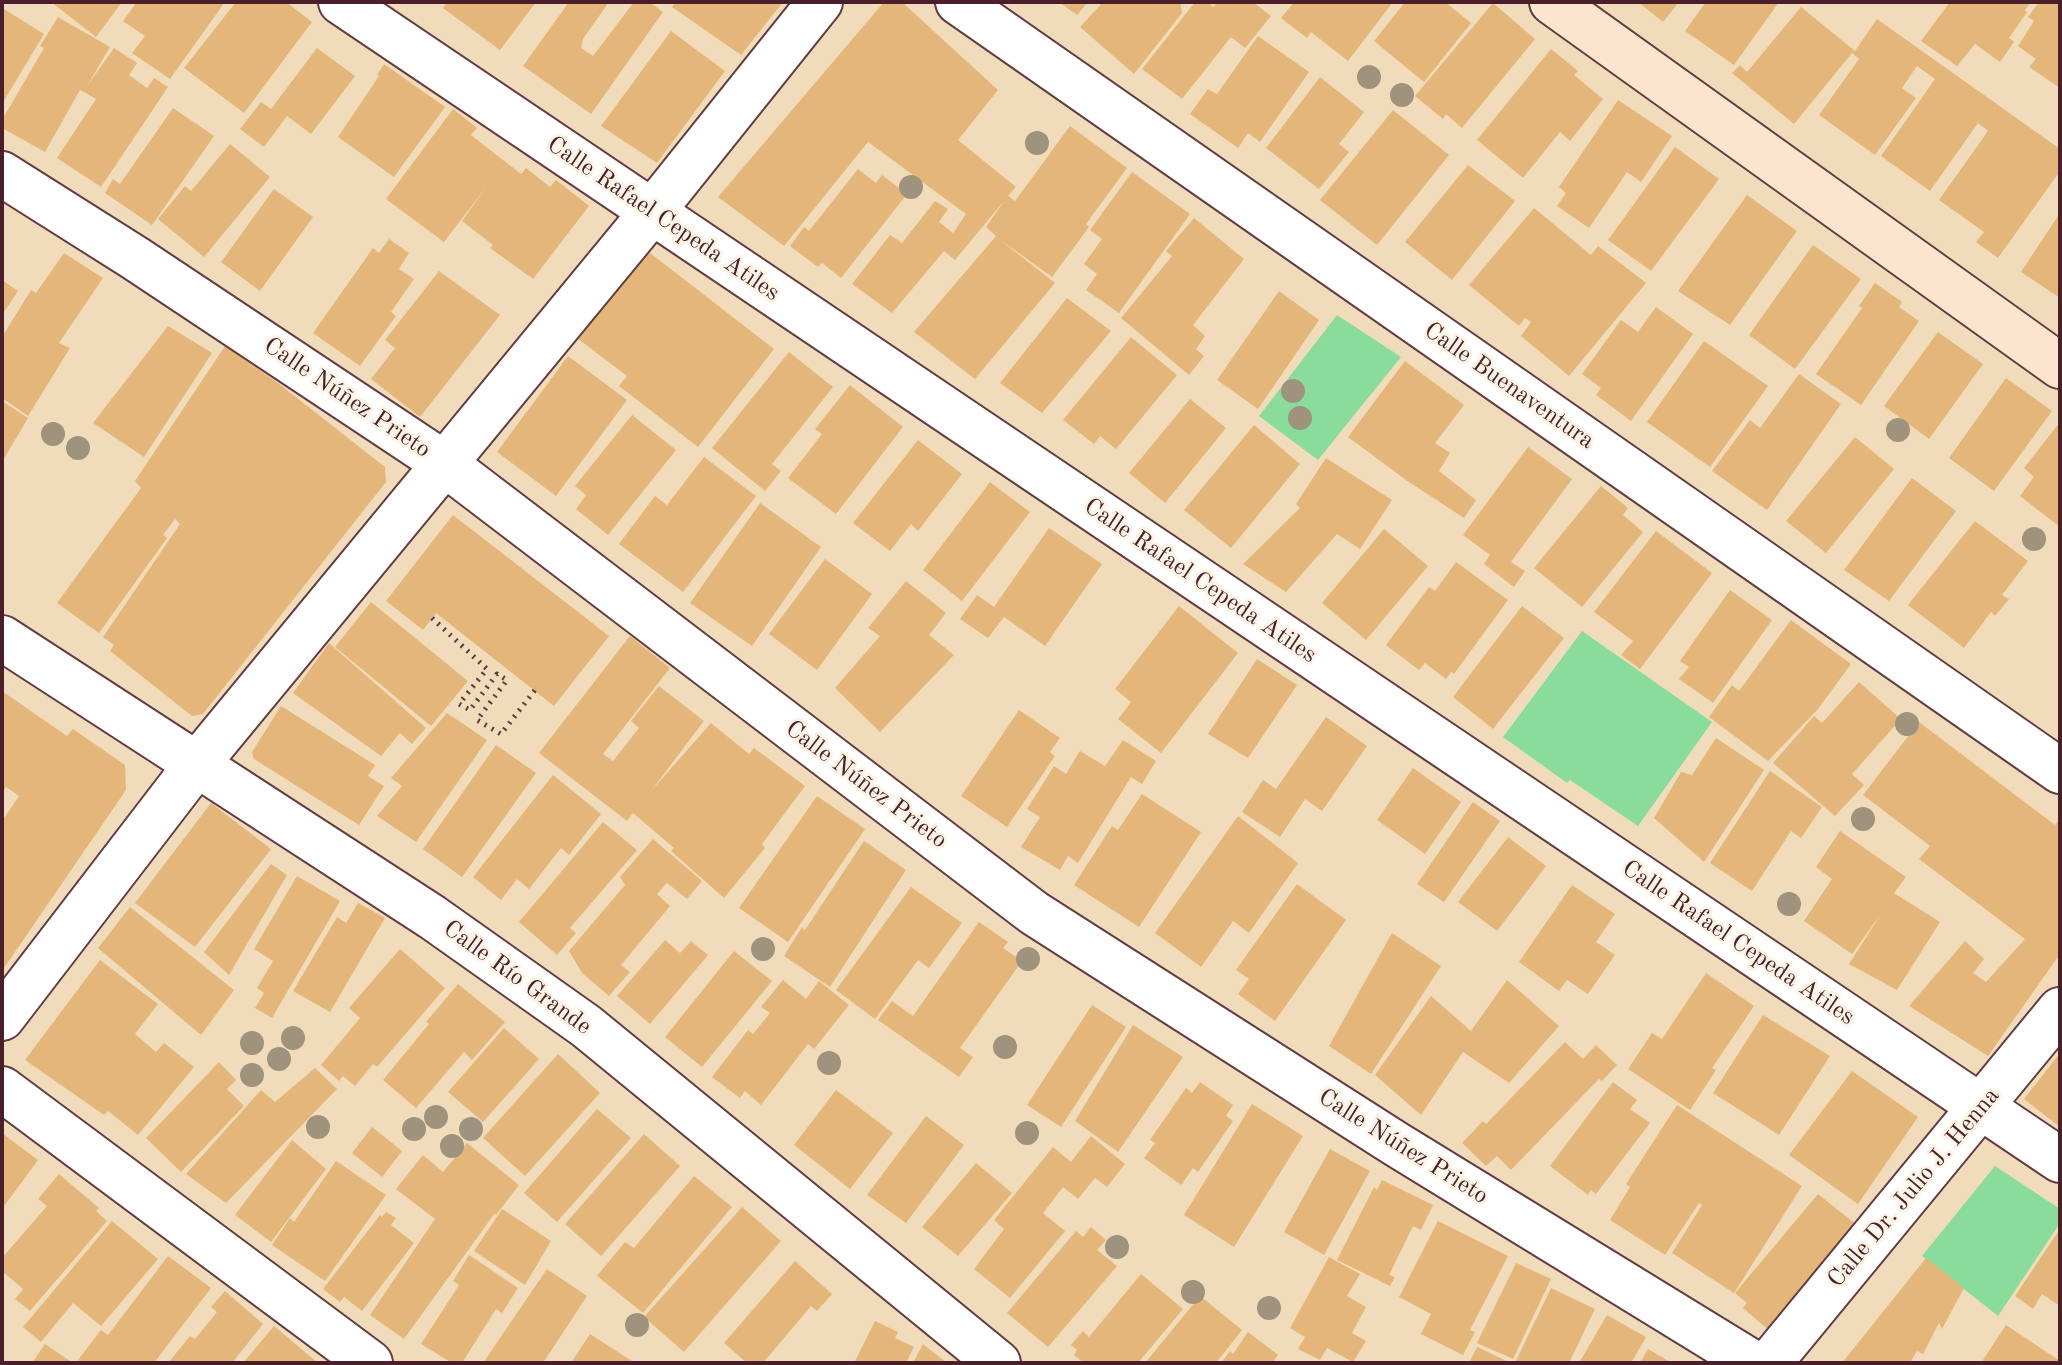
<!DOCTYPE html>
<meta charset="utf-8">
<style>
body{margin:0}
#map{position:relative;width:2062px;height:1365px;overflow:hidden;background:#f0dcbb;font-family:"Old Standard TT",serif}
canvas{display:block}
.frame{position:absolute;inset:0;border:4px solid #4a1f2b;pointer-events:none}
</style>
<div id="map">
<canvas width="2062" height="1365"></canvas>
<div class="frame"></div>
</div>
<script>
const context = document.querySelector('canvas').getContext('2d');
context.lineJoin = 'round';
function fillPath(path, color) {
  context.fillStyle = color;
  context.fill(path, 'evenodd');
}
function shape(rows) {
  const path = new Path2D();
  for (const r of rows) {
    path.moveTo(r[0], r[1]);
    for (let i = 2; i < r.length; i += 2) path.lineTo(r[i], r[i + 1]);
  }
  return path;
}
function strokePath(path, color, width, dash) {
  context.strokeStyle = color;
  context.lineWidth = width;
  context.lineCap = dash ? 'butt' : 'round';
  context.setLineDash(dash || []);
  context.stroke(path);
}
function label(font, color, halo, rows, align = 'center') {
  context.font = font + ' "Old Standard TT",serif';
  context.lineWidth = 6;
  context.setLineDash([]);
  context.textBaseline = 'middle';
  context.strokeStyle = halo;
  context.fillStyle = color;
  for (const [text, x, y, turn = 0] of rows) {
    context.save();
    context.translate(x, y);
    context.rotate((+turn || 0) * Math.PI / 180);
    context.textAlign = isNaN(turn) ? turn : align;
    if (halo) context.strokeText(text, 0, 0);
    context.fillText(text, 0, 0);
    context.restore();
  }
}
fillPath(shape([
 [1337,315,1401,357,1318,460,1259,416],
 [1582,631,1712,722,1638,826,1570,780,1567,783,1503,737],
 [1995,1166,2060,1209,2060,1223,1998,1316,1922,1256]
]), '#8adc9c');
fillPath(shape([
 [51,2,122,2,96,37],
 [137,2,225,2,170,79,132,53,145,36,123,21],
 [236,2,286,2,312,22,244,113,184,68],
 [447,2,536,2,500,50,443,8],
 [569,2,609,2,583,39,581,48,593,56,634,2,649,2,663,12,591,114,523,66],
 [676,2,783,2,741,55,672,7],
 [884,2,902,2,998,90,958,140,1016,187,1008,196,1015,201,1070,126,1127,168,1086,224,1089,227,1052,277,999,239,1055,283,975,379,914,332,996,236,986,227,1004,201,955,260,944,251,892,313,852,284,890,235,902,243,935,201,948,209,939,222,953,233,966,214,868,142,784,246,718,197],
 [1059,2,1088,2,1077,15],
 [1103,2,1180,2,1182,13,1134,74,1080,27],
 [1195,2,1207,2,1213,7,1218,2,1253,2,1271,16,1245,48,1231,37,1182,99,1142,69],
 [1294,2,1393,2,1348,61,1311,32,1307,38,1281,18],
 [1405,2,1445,2,1471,23,1424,82,1374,41],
 [1638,2,1679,2,1663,22],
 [1706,2,1779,2,1734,65,1685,31],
 [1950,2,2031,2,2025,10,2027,12,2009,38,2014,42,2000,62,1975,44,1957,66,1921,41],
 [2039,2,2060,2,2060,88,2029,67,2036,59,2018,46,2034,21,2028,17],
 [1493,3,1535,39,1462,128,1446,114,1443,119,1415,96],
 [1801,7,1855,51,1877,19,2060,149,2060,171,1998,258,1976,242,1984,232,1939,200,1988,131,1978,123,1930,191,1881,156,1935,79,1917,66,1902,88,1916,98,1875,155,1819,115,1859,59,1852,53,1794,124,1732,73,1740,65,1747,72],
 [4,9,44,34,2,104,2,12],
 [58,17,110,47,87,86,114,48,137,63,129,75,147,88,154,78,168,87,101,187,57,158,96,99,84,92,80,90,45,152,2,128,2,120,44,48,40,46],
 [671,31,725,71,657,163,601,126],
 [1258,36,1309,72,1260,142,1248,133,1238,148,1190,114,1208,89,1217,94],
 [317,48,355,76,311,134,287,116,264,147,240,129,261,102,271,109],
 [1551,49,1578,71,1574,75,1603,99,1570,141,1560,132,1523,178,1477,140],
 [384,64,445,107,394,177,338,137,379,76,377,75],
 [1320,77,1364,112,1339,144,1349,152,1319,189,1266,148],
 [1618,100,1672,136,1641,182,1627,172,1589,228,1557,206,1566,193,1559,187],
 [173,108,214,136,152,225,105,193,113,179,120,184],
 [453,109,477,128,471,135,521,174,526,168,550,187,556,180,589,206,533,279,490,248,493,245,462,221,487,186,444,242,386,199],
 [1393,110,1449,155,1377,245,1320,200],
 [230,144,270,177,204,257,158,219,185,186,191,191],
 [1675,147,1719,179,1651,271,1608,240],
 [1468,165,1515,201,1452,280,1405,242],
 [858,169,876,183,882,175,907,194,841,278,822,263,818,267,790,246,804,227,809,231],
 [1132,172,1190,214,1119,313,1086,290,1097,274,1084,264,1102,239,1090,230],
 [274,189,313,217,260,291,221,262],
 [1747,195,1797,231,1730,325,1678,291],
 [1534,208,1591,255,1598,246,1646,283,1569,376,1521,336,1531,322,1525,318,1519,326,1469,285],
 [2060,213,2060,298,2021,272],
 [1194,218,1244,259,1193,325,1205,336,1196,349,1204,356,1189,375,1121,318,1172,256,1166,251],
 [389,239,409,253,399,269,414,279,391,312,396,316,360,366,313,333,373,248,379,253],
 [1813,245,1861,279,1795,369,1749,335],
 [645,249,774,349,698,447,619,386,627,376,577,338],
 [64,253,103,278,59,343,70,348,28,416,2,398,2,337,31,290,36,293],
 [439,271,500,315,420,417,371,379,395,348,385,340],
 [2,280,18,291,2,315],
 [1875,283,1902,302,1899,307,1919,321,1861,405,1816,374,1862,308,1859,306],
 [1279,291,1319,320,1258,409,1217,380],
 [1067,298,1111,331,1042,413,1000,383],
 [1656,307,1693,334,1631,421,1596,395,1601,388,1582,374,1621,320,1638,332],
 [168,326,212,353,144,457,93,423],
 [1938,332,1983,364,1929,439,1884,406],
 [1131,337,1177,375,1116,449,1100,436,1094,444,1063,420],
 [1704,341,1768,386,1710,467,1647,422],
 [225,346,278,383,385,467,386,482,203,714,192,716,110,651,114,645,103,637,180,524,175,519,163,535,167,538,99,633,57,603,141,488,135,481],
 [789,352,833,387,772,464,781,471,765,491,712,448],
 [568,356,627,400,556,496,497,452],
 [1405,361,1464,405,1435,443,1450,453,1439,471,1476,500,1464,518,1406,480,1348,437],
 [1799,374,1841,404,1767,510,1712,471,1750,420,1760,428],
 [2006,378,2052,411,1994,491,1949,458],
 [850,385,903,427,836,514,788,478,822,434,815,429],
 [1190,399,1226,428,1165,503,1129,473],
 [2,401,28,418,2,462],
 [632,415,676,450,608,535,576,509,586,495,575,486],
 [2060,422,2060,527,2020,496,2034,477,2024,468],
 [1254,425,1300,464,1231,548,1184,510],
 [1855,437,1894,469,1826,553,1786,521],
 [918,440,962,474,918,531,911,524,890,551,853,523],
 [1528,447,1572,479,1511,562,1525,571,1514,587,1484,564,1490,555,1463,535],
 [704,457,756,496,683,592,619,544,655,496,667,505],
 [1326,458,1392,500,1360,549,1337,534,1286,592,1243,564,1300,508,1296,504],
 [1912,478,1956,511,1889,601,1844,570],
 [990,482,1030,512,962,601,923,570],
 [1601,486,1628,508,1623,515,1643,532,1582,607,1534,568],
 [760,503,821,547,752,646,690,603],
 [453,515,609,636,554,706,436,613,423,630,386,601],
 [1975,521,2028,561,2002,595,2009,599,1995,616,1991,612,1964,648,1908,605],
 [1049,528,1102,564,1045,646,1004,617,988,638,960,619,977,595,994,607],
 [1384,529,1428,566,1366,640,1322,603],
 [1656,531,1712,573,1640,669,1621,655,1633,641,1594,612],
 [825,559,872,594,817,670,769,634],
 [1456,562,1508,600,1454,674,1451,672,1446,679,1425,663,1419,670,1386,645,1429,587,1435,591],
 [906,581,946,613,929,635,954,655,880,732,835,688,880,636,868,628],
 [1730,590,1772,620,1713,703,1679,679,1689,667,1680,661],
 [371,602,468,681,431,726,335,647],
 [1179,606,1238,653,1161,753,1118,719,1131,702,1115,689],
 [1522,606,1564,638,1493,729,1453,697],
 [1791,620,1851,664,1818,709,1768,761,1709,717,1732,685,1739,691],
 [630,636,670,668,603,754,613,761,639,728,631,721,659,686,704,721,651,791,711,723,749,754,754,748,805,786,762,844,765,848,724,898,671,851,674,848,633,813,627,821,539,753],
 [329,643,426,728,412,744,400,733,381,756,293,693],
 [1257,659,1297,685,1248,758,1208,734],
 [1859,682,1901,719,1852,774,1864,785,1835,816,1773,763,1814,716,1822,723],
 [2,691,67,736,73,729,125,765,126,790,2,971,2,821,19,796,6,787,2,793],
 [281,706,375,765,368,776,384,786,359,825,254,759,252,752],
 [1019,710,1060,738,1050,752,1055,756,1007,827,961,796],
 [447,713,487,740,416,842,377,816,402,786,391,778],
 [1326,717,1367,746,1322,811,1305,799,1280,837,1242,812,1263,780,1276,789],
 [1919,722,2055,825,2060,818,2060,954,1988,1056,1909,1006,1965,941,1984,959,1973,973,1986,982,2025,939,1919,859,1930,846,1863,795],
 [1716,738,1764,770,1704,862,1654,818,1681,772,1692,775],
 [1123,740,1156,761,1142,784,1131,777,1078,863,1068,856,1060,870,1021,847,1040,817,1027,809,1054,766,1066,774,1080,751,1105,766],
 [496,745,536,773,462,877,423,849],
 [1413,768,1461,802,1425,854,1377,820],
 [1770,771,1822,807,1801,838,1791,831,1752,891,1710,863],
 [553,775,601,814,569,855,561,848,529,889,517,879,501,900,473,877],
 [1142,794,1201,832,1139,927,1074,885,1112,826,1118,830],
 [817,796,865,829,788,942,739,908],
 [1473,802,1500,821,1444,902,1417,884],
 [211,803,271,849,195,947,135,903],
 [1238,816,1298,863,1249,933,1233,921,1201,967,1155,933],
 [603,822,637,850,570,928,576,933,557,955,519,922],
 [1840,831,1906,877,1894,893,1940,922,1897,990,1849,964,1881,914,1852,954,1804,921,1832,879,1816,867],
 [1508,837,1546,866,1497,931,1458,902],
 [653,839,702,881,687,899,667,883,657,894,670,906,621,965,630,972,609,996,582,973,569,951,625,885,620,877],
 [864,841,906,870,830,987,784,956,802,927,805,930],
 [271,864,287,875,229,975,204,952],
 [297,876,340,901,272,1018,255,1008,264,993,257,988,273,961,254,949],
 [1297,884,1346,920,1275,1021,1238,994,1249,979,1236,970],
 [1572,885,1615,914,1596,942,1615,955,1588,994,1567,980,1559,991,1519,962],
 [911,887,962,923,929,968,918,960,875,1019,836,990],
 [358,903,385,918,330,1012,293,991,337,917,346,923],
 [130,907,234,990,201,1035,98,948],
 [979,922,1008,942,1003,948,1022,961,960,1048,973,1057,959,1077,878,1020,892,1001,913,1016],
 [1392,933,1441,966,1371,1074,1329,1046],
 [665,940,680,953,691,941,708,955,650,1024,617,996],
 [400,949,445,988,377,1067,373,1064,355,1086,343,1076,339,1081,321,1065,360,1018,349,1008],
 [734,951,772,981,702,1067,665,1037],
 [100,960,158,1004,135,1034,156,1052,164,1043,194,1067,138,1135,108,1111,104,1115,25,1060],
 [1706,973,1754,1006,1712,1068,1716,1070,1690,1110,1628,1069,1652,1033,1662,1039],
 [783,980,806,999,819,981,849,1005,814,1049,808,1044,761,1105,745,1091,740,1098,712,1077,748,1030,753,1034,770,1013,761,1007],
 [1507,980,1559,1026,1509,1083,1463,1052,1421,1115,1375,1075,1431,996,1471,1031],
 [458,984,505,1022,472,1060,464,1052,416,1108,383,1080,429,1024,426,1022],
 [1092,1005,1126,1027,1061,1127,1027,1105],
 [1763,1015,1830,1056,1779,1135,1713,1093],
 [1133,1025,1183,1057,1118,1152,1075,1121],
 [504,1028,539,1059,483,1122,448,1092],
 [1565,1042,1583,1059,1596,1045,1617,1065,1602,1081,1599,1079,1511,1170,1497,1156,1486,1166,1462,1143,1483,1121,1486,1124],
 [2060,1053,2060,1127,2024,1099],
 [558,1054,600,1093,525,1176,483,1138],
 [219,1062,236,1080,227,1089,244,1106,181,1172,146,1138],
 [315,1068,337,1089,226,1203,186,1174,261,1090,275,1102],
 [1852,1071,1918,1117,1858,1204,1789,1155],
 [1200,1082,1233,1105,1226,1116,1233,1121,1198,1172,1193,1168,1181,1185,1144,1158,1155,1143,1150,1140,1186,1088,1192,1093],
 [1613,1082,1637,1100,1630,1109,1650,1123,1596,1194,1591,1190,1588,1195,1550,1166],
 [836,1090,893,1133,850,1189,794,1145],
 [1252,1104,1303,1136,1234,1247,1184,1215],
 [1677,1105,1802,1186,1734,1293,1672,1253,1702,1205,1699,1203,1665,1255,1610,1220,1630,1187,1626,1184],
 [597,1109,631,1138,557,1222,524,1193],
 [926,1116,964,1145,906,1223,867,1195],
 [372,1127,402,1151,382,1177,352,1153],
 [2,1133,38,1160,2,1209],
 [644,1134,680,1166,601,1256,565,1224],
 [1091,1136,1125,1164,1107,1187,1095,1178,1078,1199,1063,1187,1043,1213,1065,1231,1010,1298,974,1269,1004,1229,994,1220,1053,1147,1071,1162],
 [292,1140,326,1169,271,1242,235,1215],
 [467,1143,519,1185,496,1215,495,1213,404,1339,370,1315,435,1219,396,1189,423,1155,443,1172],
 [1330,1149,1370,1171,1324,1255,1284,1232],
 [336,1161,386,1195,325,1281,272,1245,290,1218,294,1222],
 [976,1163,1012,1193,958,1256,922,1227],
 [59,1174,99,1208,96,1211,107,1221,30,1311,15,1299,23,1289,2,1271,2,1258,47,1206,38,1199],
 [694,1176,732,1207,643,1313,597,1276,625,1242,634,1248],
 [1382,1180,1433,1205,1421,1230,1413,1226,1389,1275,1395,1277,1390,1286,1337,1260,1374,1187,1377,1190],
 [1818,1194,1858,1226,1771,1332,1743,1308,1747,1303,1735,1293],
 [742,1207,781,1241,684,1352,644,1317],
 [502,1209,551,1241,525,1285,474,1251],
 [386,1212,396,1218,391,1225,414,1243,362,1311,344,1297,340,1302,323,1289,380,1215,382,1217],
 [112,1221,158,1259,101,1326,73,1303,41,1342,23,1327],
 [1438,1221,1508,1256,1470,1330,1475,1332,1463,1355,1421,1334,1431,1314,1399,1297],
 [1091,1227,1106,1240,1097,1250,1117,1266,1048,1347,1007,1313,1076,1231,1083,1237],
 [2060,1229,2060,1306,2042,1294,2033,1309,2015,1296],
 [469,1255,518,1288,502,1313,496,1309,462,1363,452,1363,421,1344,459,1285,453,1281],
 [168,1256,211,1288,154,1363,82,1363,78,1360,101,1330,108,1335],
 [1329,1257,1360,1274,1347,1296,1366,1307,1352,1333,1366,1341,1353,1362,1327,1348,1320,1360,1298,1349,1305,1337,1290,1328],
 [1926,1258,1964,1288,1942,1329,1939,1323,1923,1354,1917,1351,1910,1363,1842,1363],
 [795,1261,832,1294,817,1311,811,1306,763,1363,747,1363,724,1343],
 [1516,1263,1551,1279,1513,1359,1477,1343],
 [547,1269,587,1296,543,1363,483,1363],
 [1141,1274,1183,1309,1138,1363,1084,1363,1074,1355,1077,1350,1071,1345,1083,1331,1089,1337],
 [1551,1288,1595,1309,1569,1363,1515,1363],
 [225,1291,263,1324,232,1363,168,1363,190,1336,195,1339,217,1312,211,1307],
 [1200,1296,1242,1330,1216,1363,1145,1363],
 [1607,1315,1646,1337,1631,1363,1579,1363],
 [875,1321,898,1332,895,1338,914,1347,906,1363,854,1363],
 [2006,1325,2060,1361,2060,1363,1981,1363],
 [274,1326,318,1363,243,1363],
 [1248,1332,1278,1355,1272,1363,1221,1363,1230,1351,1233,1354],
 [590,1334,635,1363,571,1363],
 [45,1344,73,1363,32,1363],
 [923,1344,947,1363,913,1363],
 [1477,1347,1511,1363,1469,1363],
 [1648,1349,1672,1363,1640,1363]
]), '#e4b67a');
const street = shape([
 [341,2,2060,1160],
 [958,2,2060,771],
 [2,174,135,258,445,464,1034,913,1396,1144,1753,1363],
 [2,638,432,917,586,1026,998,1363],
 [2,1018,197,764,652,212,820,2],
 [2,1089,370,1363],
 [1765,1363,1771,1361,2060,1010]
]);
const secondary = shape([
 [1552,2,2060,366]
]);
strokePath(street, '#633b41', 48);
strokePath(secondary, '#633b41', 48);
strokePath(shape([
 [432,618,487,669,459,704,470,710,497,674,507,680,477,720,501,734,535,690]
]), '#633b41', 5, [2, 6]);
strokePath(street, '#fff', 44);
strokePath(secondary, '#fbe5cf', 44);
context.fillStyle = '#9f937e';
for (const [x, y] of [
 [1369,77],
 [1402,95],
 [1037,143],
 [911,187],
 [1293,391],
 [1300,418],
 [1898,430],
 [53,434],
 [78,448],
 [2034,539],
 [1907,724],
 [1863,819],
 [1789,904],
 [763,949],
 [1028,959],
 [293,1038],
 [252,1043],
 [1005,1047],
 [279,1059],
 [829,1063],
 [252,1075],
 [436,1117],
 [318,1127],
 [414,1129],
 [471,1129],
 [1027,1133],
 [452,1146],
 [1117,1247],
 [1193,1292],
 [1269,1308],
 [637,1325]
]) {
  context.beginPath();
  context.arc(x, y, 12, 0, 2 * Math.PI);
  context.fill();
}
label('24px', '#4a1f2b', '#fcf5e5', [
 ["Calle Rafael Cepeda Atiles",663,219,34],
 ["Calle Buenaventura",1509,386,35],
 ["Calle Núñez Prieto",347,398,34],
 ["Calle Rafael Cepeda Atiles",1200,581,34],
 ["Calle Núñez Prieto",866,785,37],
 ["Calle Rafael Cepeda Atiles",1738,943,34],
 ["Calle Río Grande",517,978,36],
 ["Calle Núñez Prieto",1403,1147,32],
 ["Calle Dr. Julio J. Henna",1914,1188,-50]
]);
</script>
